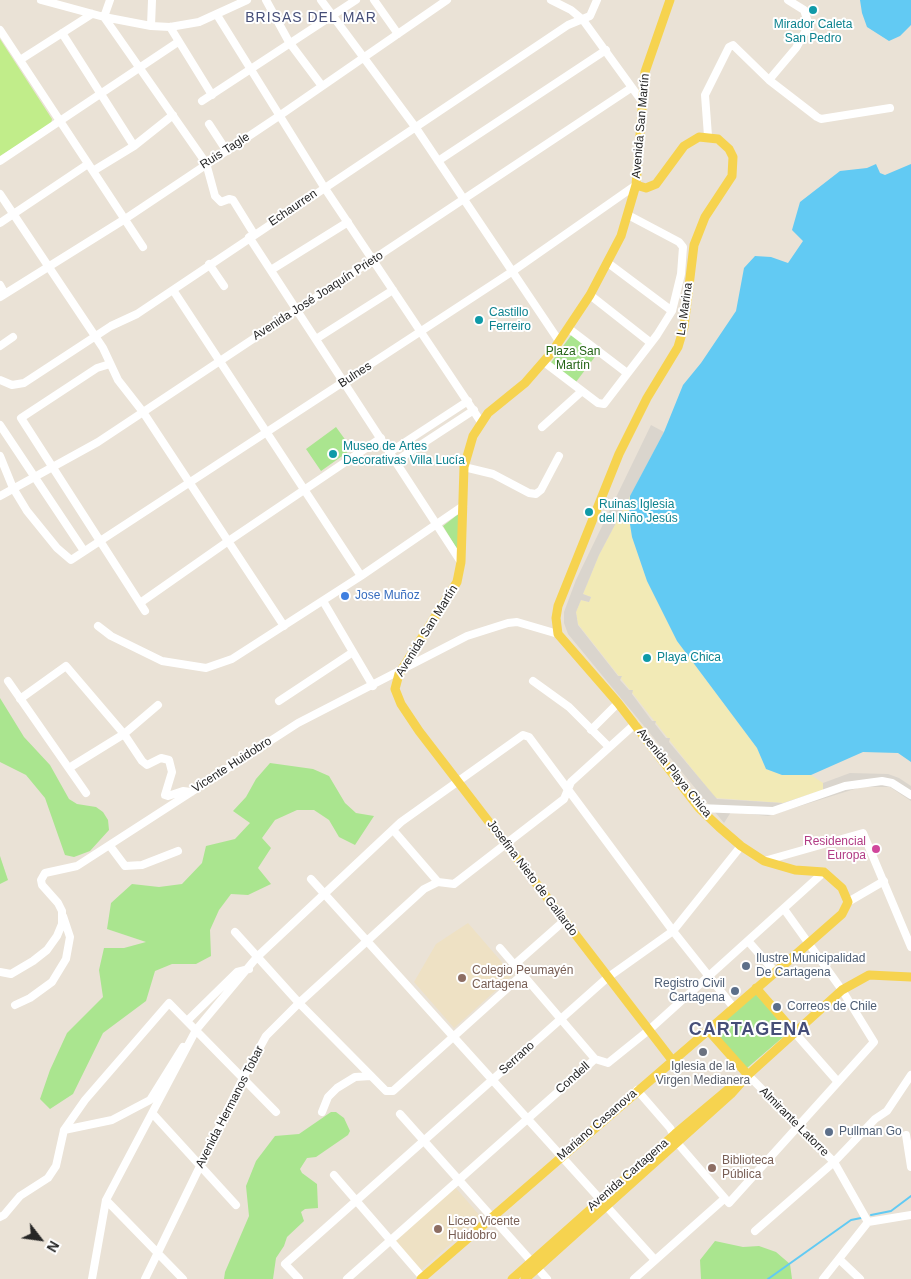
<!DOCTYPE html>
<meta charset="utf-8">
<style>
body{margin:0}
#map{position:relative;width:911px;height:1279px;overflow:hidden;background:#eae2d6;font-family:Arial,sans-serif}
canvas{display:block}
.north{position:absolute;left:15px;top:1214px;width:50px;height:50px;-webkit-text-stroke:4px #fff;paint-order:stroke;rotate:120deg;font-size:14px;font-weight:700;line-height:20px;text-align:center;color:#262626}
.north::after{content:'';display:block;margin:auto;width:18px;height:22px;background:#262626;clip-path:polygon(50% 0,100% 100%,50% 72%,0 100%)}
</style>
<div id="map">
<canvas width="911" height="1279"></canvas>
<div class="north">N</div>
</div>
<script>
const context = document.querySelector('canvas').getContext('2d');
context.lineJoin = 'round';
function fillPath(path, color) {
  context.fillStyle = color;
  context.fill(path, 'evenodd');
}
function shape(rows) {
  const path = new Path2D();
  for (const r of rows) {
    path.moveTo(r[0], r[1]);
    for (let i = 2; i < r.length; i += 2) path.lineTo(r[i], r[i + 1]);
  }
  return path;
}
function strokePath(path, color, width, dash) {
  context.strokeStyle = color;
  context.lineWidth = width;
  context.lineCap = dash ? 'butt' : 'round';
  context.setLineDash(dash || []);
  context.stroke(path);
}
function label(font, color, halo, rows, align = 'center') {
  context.font = font + ' Arial,sans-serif';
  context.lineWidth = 4;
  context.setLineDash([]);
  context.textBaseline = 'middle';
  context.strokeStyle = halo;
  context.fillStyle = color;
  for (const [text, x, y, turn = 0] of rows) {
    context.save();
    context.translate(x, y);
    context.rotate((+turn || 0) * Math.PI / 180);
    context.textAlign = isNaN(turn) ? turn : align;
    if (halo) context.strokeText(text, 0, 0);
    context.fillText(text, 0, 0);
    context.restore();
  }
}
fillPath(shape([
 [468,923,513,975,454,1028,414,982,436,944],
 [455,1187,481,1217,420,1271,394,1241]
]), '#eee1c4');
fillPath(shape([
 [572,334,597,354,576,382,550,364],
 [336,427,352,449,321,471,306,449],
 [461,512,460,554,443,526],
 [0,698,24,737,50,765,69,799,77,804,96,807,103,812,108,820,109,830,90,851,74,857,65,855,45,798,26,775,0,762],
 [270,763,313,769,329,776,345,803,356,813,374,816,355,845,339,837,329,820,314,810,297,810,275,820,262,838,271,848,258,868,271,884,248,895,231,894,219,910,210,930,211,956,196,964,172,964,155,971,146,1001,103,1033,73,1094,50,1109,40,1099,50,1070,67,1033,103,997,99,970,104,948,124,948,146,942,107,929,111,903,132,884,159,887,182,884,202,863,206,846,235,839,250,823,233,811,246,797,256,779],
 [0,856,8,880,0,884],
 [755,993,789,1032,747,1068,712,1030],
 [331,1112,336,1112,344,1118,350,1131,348,1135,316,1157,307,1158,300,1169,302,1173,317,1184,318,1208,305,1209,301,1212,304,1221,287,1237,284,1246,276,1258,273,1279,224,1279,225,1272,249,1216,246,1186,256,1161,275,1136,299,1134],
 [715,1241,743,1247,759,1246,776,1252,790,1264,792,1279,701,1279,700,1260]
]), '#aae58f');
fillPath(shape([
 [630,496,629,518,632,537,647,581,677,641,757,748,766,769,782,775,811,775,823,783,823,790,783,803,715,798,578,624,576,612,581,600,589,602,591,597,583,594,599,555]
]), '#f2eab6');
fillPath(shape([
 [0,39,52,119,51,124,0,156]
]), '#c1ed8a');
fillPath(shape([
 [651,425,664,432,599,555,583,594,591,597,589,602,581,600,576,612,578,625,618,676,622,676,620,680,629,690,633,690,632,694,652,721,656,721,655,724,666,738,670,738,669,742,717,799,783,803,823,790,823,783,850,773,888,774,899,778,911,786,911,801,890,787,861,787,768,816,731,812,724,823,568,634,564,623,564,612,576,580]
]), '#dad5cd');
fillPath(shape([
 [860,0,911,0,911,25,900,36,889,41,867,27,862,13],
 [876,164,880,173,885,175,911,164,911,762,898,753,863,752,811,775,782,775,766,769,757,748,677,641,647,581,632,537,629,518,630,496,664,432,683,385,701,363,736,311,744,268,755,256,771,257,788,263,803,241,792,230,800,202,840,171,867,168]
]), '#62caf3');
strokePath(shape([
 [871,1215,891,1211,911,1196],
 [768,1279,851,1220,861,1218]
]), '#62caf3', 2);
strokePath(shape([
 [41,0,104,17,151,26,170,27,199,22,247,0],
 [110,0,104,17,206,163,215,196,221,202,229,199,233,200,254,234],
 [266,0,289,42,322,86],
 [321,0,416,128,559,341],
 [374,0,398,34],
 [551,0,571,10,583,20,641,100],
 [217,15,324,187,481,422],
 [151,26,152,0],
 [170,27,212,95],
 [0,30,143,247],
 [62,33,134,146],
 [20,60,92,14],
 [769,80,796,48,809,25,804,10,788,0],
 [202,101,356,0],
 [209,124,226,150],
 [708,136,705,95,729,47,733,45,769,80,817,117,821,119,890,108],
 [0,161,178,42],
 [438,161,606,50],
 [93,171,134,146,173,115],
 [0,194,103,348,118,380,143,412,284,626],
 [0,223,88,164],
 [249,237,461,562],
 [608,263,672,311],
 [209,264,224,286],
 [271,270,348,222],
 [0,285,5,294],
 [173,290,361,576],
 [590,295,651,343],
 [0,297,125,219,279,116,447,0],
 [568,328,627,373],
 [316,339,393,290],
 [0,346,13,337],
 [544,362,598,403,604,404,657,335,672,311,681,274,683,247,679,242,628,215],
 [110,364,97,368,21,418,145,611],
 [0,380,12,385,24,383,111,326,137,314,568,25,590,16,597,0],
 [0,425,84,551],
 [542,427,582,391],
 [390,452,468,401],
 [0,456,13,488,27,511,57,548,71,560,513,271,636,185],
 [396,461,474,410],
 [464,467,493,474,529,493,536,494,541,490,559,456],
 [0,496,98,442,631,88],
 [323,601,373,686],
 [140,603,227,542,381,438],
 [98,626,111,636,162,661,206,668,232,659,361,576,463,506],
 [8,681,86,793],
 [533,681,569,707,608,746],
 [20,699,66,666,124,734,142,761,147,765,161,758,169,760,172,772,165,795,168,796,183,791,191,792],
 [279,701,353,652],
 [591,730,618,703],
 [69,768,124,734,158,705],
 [699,808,773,811,845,786,882,781,892,783,911,795],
 [394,831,438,882],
 [110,846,125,866,142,865,178,851],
 [764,861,863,833,911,947],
 [311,879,655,1260],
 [438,882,454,884,564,799,571,782,635,724],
 [848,902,884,881],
 [235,932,299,1003,386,1091,393,1091,522,975],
 [748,941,775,972],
 [500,948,595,1059,608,1063,649,1030,824,872],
 [514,965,565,920],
 [0,972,11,974,33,961,47,950,57,936,62,924,62,911,58,903,42,885,41,880,45,873,77,866,298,723,467,636,508,623,517,622,558,634],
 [15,1005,30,998,52,982,66,959,70,937,63,916],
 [188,1020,237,972,249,969],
 [795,1033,838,1082],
 [748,1075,834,1162,868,1222],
 [637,1090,670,1128,680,1146,729,1203,874,1042,842,990,784,909],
 [322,1112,328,1097,337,1088,355,1077,371,1076],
 [153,1114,236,1205],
 [400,1114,547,1279],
 [64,1130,85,1100,169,1003,276,1112],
 [906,1135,911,1167],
 [334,1175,424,1279],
 [106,1200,183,1279],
 [0,1217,4,1215,20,1196,48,1178,56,1166,64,1130,112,1120,150,1100,183,1047],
 [755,1231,834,1162,875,1119,887,1111,911,1075],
 [839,1259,860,1279],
 [92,1279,106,1200,196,1030,257,957,401,822,523,735,529,737,673,931,734,1008],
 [145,1279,243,1078,266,1036,299,1003,424,889,438,882],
 [299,1279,285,1264,607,978,673,931,741,846],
 [347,1279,595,1059],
 [634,1279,724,1199],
 [823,1279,868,1222,911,1215]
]), '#fff', 8);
strokePath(shape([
 [670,0,645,72,636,185,621,236,590,295,552,352,525,383,488,413,473,436,464,467,461,562,457,582,399,674,395,689,401,704,419,731,672,1060],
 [756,988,795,1033],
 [708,1030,748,1075],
 [421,1279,809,943,842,914,848,902,842,888,824,872,795,870,764,861,741,846,719,827,699,808,618,703,558,634,556,618,558,606,619,454,647,398,678,347,684,327,694,245,705,217,732,176,733,157,729,149,718,139,699,137,684,146,656,184,646,188,636,185],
 [512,1279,675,1134,737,1082],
 [525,1279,731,1094,748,1075,842,990,869,975,911,977]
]), '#f6d34f', 9);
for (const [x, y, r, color] of [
 [813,10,5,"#0f9aa8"],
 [479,320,5,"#0f9aa8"],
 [333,454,5,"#0f9aa8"],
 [589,512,5,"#0f9aa8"],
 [345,596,5,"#3f7fe0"],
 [647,658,5,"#0f9aa8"],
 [876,849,5,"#d1479c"],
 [746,966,5,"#5c6f8a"],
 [462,978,5,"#8d6e63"],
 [735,991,5,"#5c6f8a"],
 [777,1007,5,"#5c6f8a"],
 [703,1052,5,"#6b7280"],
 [829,1132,5,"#5c6f8a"],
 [712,1168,5,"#8d6e63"],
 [438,1229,5,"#8d6e63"]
]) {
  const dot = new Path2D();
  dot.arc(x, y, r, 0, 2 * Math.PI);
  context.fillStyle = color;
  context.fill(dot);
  strokePath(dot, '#fff', 2);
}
label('12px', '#0d838f', '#fff', [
 ["Mirador Caleta",813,25,"center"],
 ["San Pedro",813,39,"center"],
 ["Castillo",489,313],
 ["Ferreiro",489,327],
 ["Museo de Artes",343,447],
 ["Decorativas Villa Lucía",343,461],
 ["Ruinas Iglesia",599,505],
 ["del Niño Jesús",599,519],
 ["Playa Chica",657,658]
], 'left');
label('12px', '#262626', '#fff', [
 ["Avenida San Martín",641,126,-85],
 ["Ruis Tagle",225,151,-33],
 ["Echaurren",293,208,-34],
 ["Avenida José Joaquín Prieto",318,296,-33],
 ["La Marina",685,309,-82],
 ["Bulnes",355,375,-33],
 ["Avenida San Martín",427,631,-58],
 ["Vicente Huidobro",232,765,-33],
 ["Avenida Playa Chica",674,773,51],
 ["Josefina Nieto de Gallardo",532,878,53],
 ["Serrano",517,1058,-42],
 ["Condell",573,1078,-42],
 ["Avenida Hermanos Tobar",230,1107,-63],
 ["Almirante Latorre",794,1122,45],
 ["Mariano Casanova",597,1125,-41],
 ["Avenida Cartagena",628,1175,-41]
]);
label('12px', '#246415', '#fff', [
 ["Plaza San",573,352],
 ["Martín",573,366]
]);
label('12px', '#366cbe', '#fff', [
 ["Jose Muñoz",355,596]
], 'left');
label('12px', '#b23c85', '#fff', [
 ["Residencial",866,842],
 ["Europa",866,856]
], 'right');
label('12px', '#4e5e75', '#fff', [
 ["Ilustre Municipalidad",756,959],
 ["De Cartagena",756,973],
 ["Registro Civil",725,984,"right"],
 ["Cartagena",725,998,"right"],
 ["Correos de Chile",787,1007],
 ["Pullman Go",839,1132]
], 'left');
label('12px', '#785e54', '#fff', [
 ["Colegio Peumayén",472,971],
 ["Cartagena",472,985],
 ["Biblioteca",722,1161],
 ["Pública",722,1175],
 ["Liceo Vicente",448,1222],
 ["Huidobro",448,1236]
], 'left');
label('12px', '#5b616d', '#fff', [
 ["Iglesia de la",703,1067],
 ["Virgen Medianera",703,1081]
]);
context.letterSpacing = '1px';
label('14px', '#464e78', '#fff', [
 ["BRISAS DEL MAR",311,18]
]);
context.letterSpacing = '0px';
context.letterSpacing = '1px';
label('bold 18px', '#464e78', '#fff', [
 ["CARTAGENA",750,1030]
]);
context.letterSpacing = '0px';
</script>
